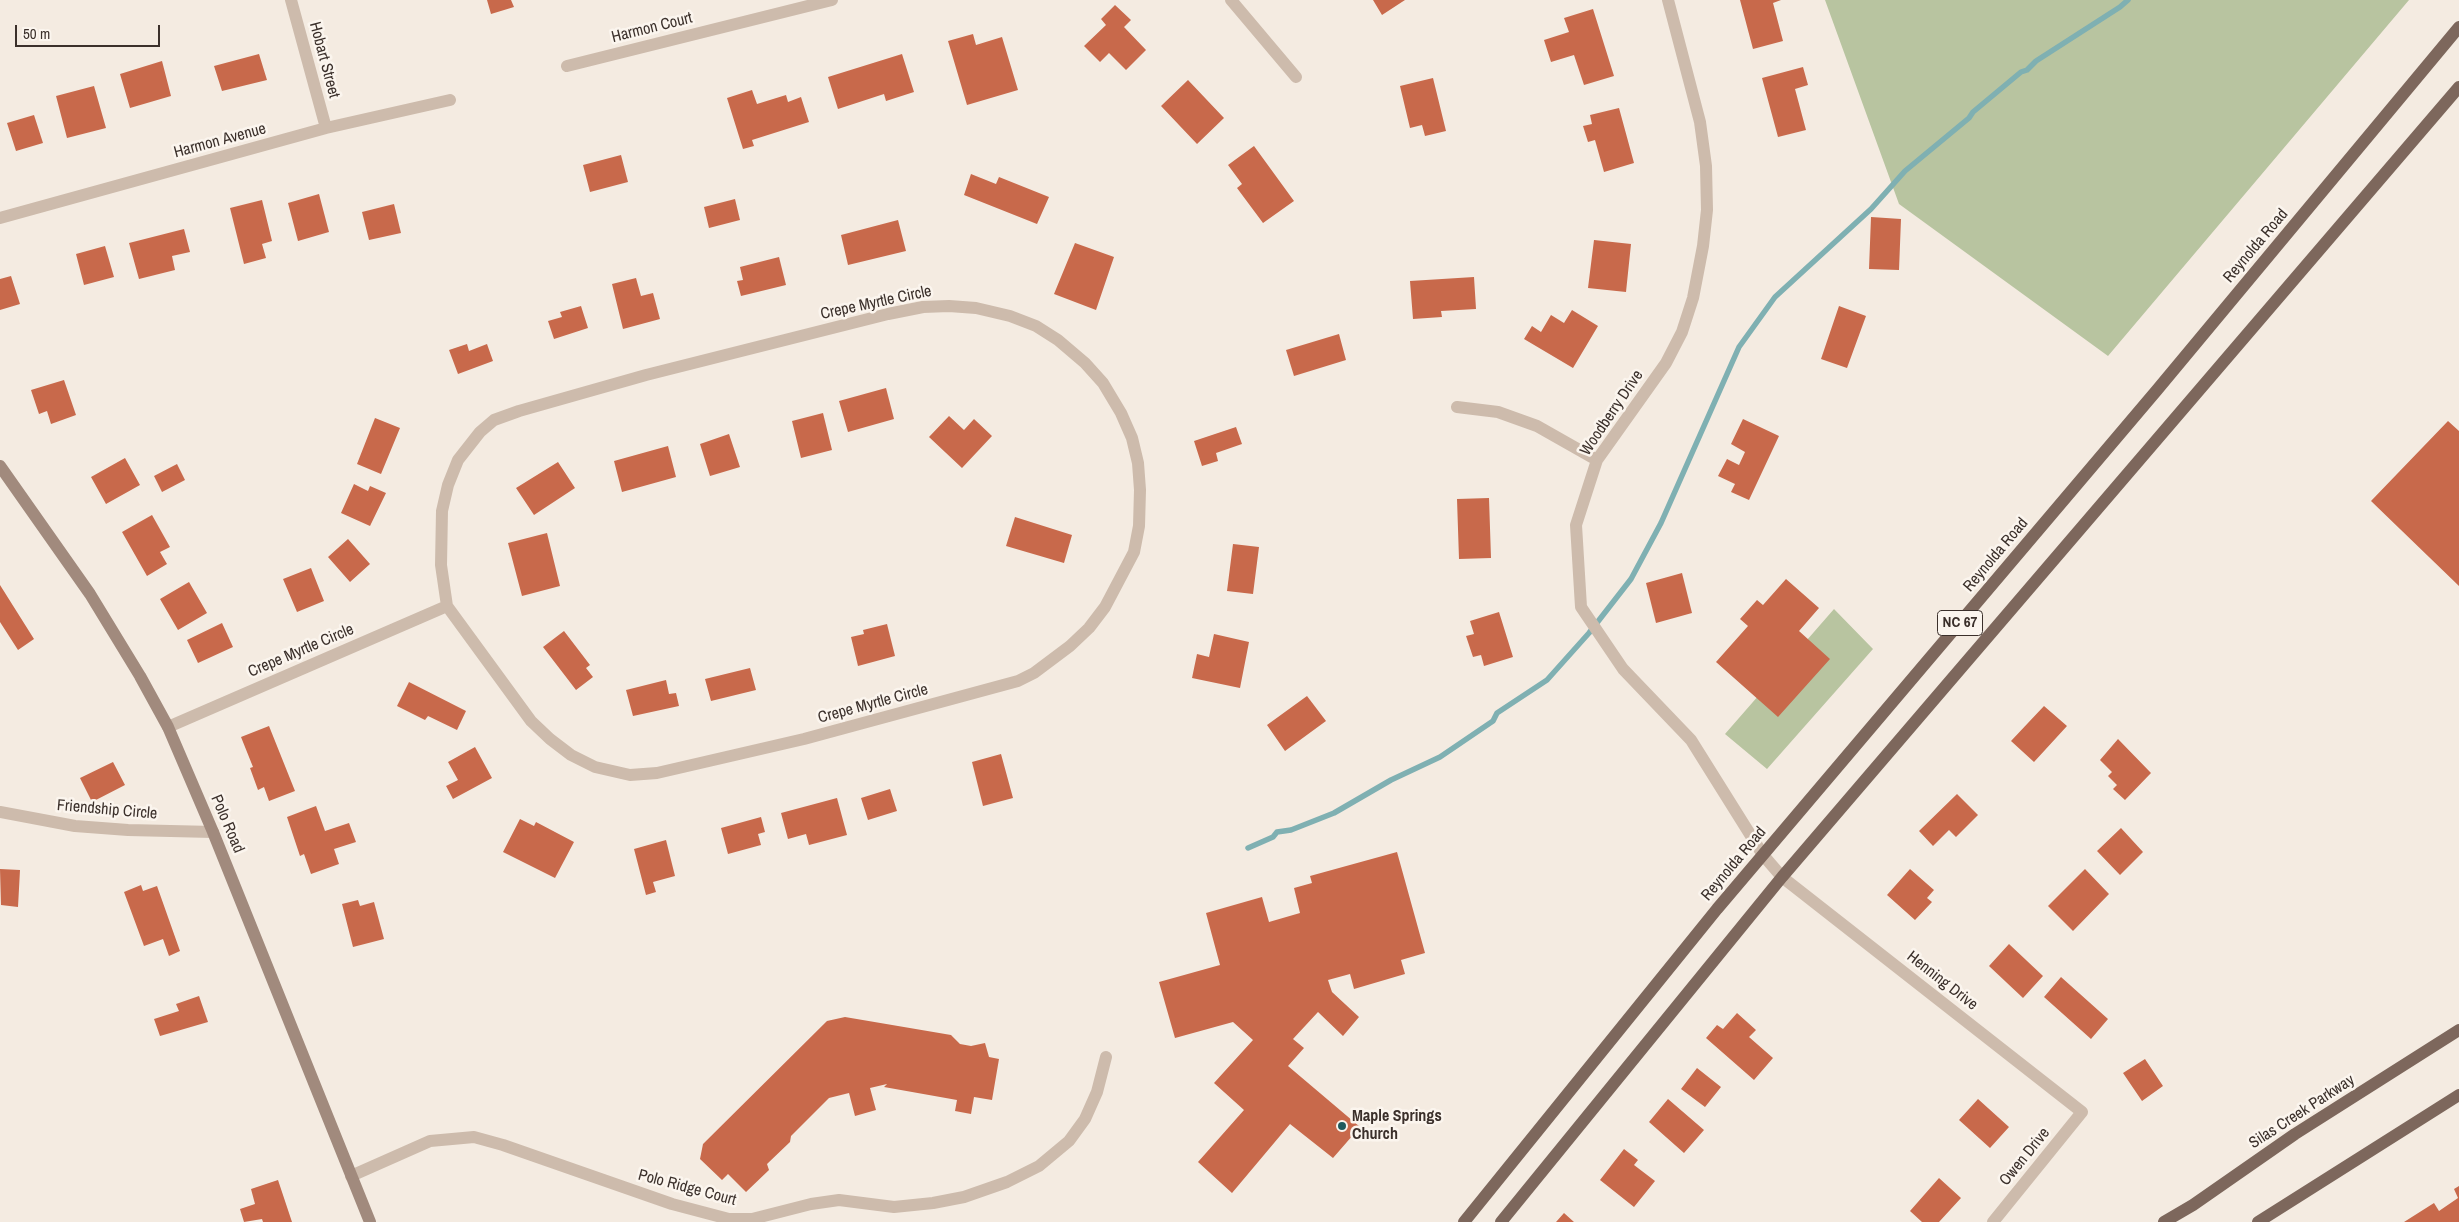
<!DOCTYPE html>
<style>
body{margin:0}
#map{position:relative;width:2459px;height:1222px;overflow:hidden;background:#f4ebe1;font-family:"Archivo Narrow",sans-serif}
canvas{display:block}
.scale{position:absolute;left:15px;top:25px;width:145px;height:22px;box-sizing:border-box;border:2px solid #3b302b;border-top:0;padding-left:6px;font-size:15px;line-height:18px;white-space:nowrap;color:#3b302b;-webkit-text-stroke:4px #fbf5ee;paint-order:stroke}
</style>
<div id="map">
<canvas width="2459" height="1222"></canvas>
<div class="scale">50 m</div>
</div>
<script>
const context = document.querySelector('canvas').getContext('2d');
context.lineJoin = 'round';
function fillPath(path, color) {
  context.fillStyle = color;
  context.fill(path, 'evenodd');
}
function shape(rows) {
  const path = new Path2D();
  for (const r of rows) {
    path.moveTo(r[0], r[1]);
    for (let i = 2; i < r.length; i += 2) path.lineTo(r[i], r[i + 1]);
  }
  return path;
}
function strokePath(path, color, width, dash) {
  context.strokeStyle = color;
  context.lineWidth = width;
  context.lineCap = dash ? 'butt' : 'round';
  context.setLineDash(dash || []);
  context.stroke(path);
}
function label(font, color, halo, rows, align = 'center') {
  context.font = font + ' "Archivo Narrow",sans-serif';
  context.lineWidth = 5;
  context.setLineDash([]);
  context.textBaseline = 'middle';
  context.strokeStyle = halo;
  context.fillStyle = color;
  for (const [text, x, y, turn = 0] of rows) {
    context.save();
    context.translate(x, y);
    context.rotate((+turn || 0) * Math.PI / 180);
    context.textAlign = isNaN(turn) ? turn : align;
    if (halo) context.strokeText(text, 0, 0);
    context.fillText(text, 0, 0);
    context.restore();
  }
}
fillPath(shape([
 [1825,0,2409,0,2108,356,1899,204],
 [1834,609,1873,649,1767,769,1725,734]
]), '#b8c4a0');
strokePath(shape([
 [1248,848,1273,837,1277,832,1291,830,1334,813,1391,780,1440,757,1493,721,1497,713,1547,680,1589,633,1631,579,1661,523,1739,347,1775,297,1871,209,1905,171,1969,118,1973,112,2021,72,2027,70,2036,61,2120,7,2128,0]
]), '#7fb0b2', 5.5);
fillPath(shape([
 [487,0,511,0,514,7,491,14],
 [1373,0,1405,0,1382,15],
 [1740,0,1781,0,1773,3,1783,41,1753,49],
 [1115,5,1131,20,1124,27,1146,50,1126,70,1109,53,1100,62,1084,46,1106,25,1101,19],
 [1593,9,1614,76,1584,85,1574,55,1551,62,1544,40,1569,32,1564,18],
 [973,34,976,45,1002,37,1018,90,967,105,948,41],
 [259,54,267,80,222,91,214,66],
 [902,54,914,92,886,101,884,94,838,109,828,77],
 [162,61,171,96,130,108,120,74],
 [1803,67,1808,85,1795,89,1806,130,1778,137,1762,78],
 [1433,78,1446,131,1425,136,1422,125,1410,128,1400,86],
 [1188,80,1224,118,1197,144,1161,106],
 [94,86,106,128,67,138,56,96],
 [752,90,757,104,786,95,788,102,801,97,809,122,752,140,754,146,743,149,727,98],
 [1619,108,1634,163,1604,172,1595,140,1588,142,1583,126,1592,124,1590,115],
 [34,115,43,143,16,151,7,123],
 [1254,146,1294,201,1263,223,1237,188,1242,184,1228,165],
 [621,155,628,182,590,192,583,165],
 [971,174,996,184,999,177,1049,197,1037,224,964,195],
 [319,194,329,232,298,241,288,203],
 [735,199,740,220,709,228,704,207],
 [262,200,272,241,262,244,266,258,244,264,230,208],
 [394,204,401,233,369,240,362,212],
 [1871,217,1901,219,1899,270,1869,269],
 [898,220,906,251,848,265,841,235],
 [184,229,190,252,172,256,175,270,139,279,129,243],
 [1594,240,1631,244,1626,292,1588,288],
 [1075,243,1114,257,1096,310,1054,294],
 [105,246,114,277,84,285,76,254],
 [779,257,786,285,741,296,737,281,743,280,740,267],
 [11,276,20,304,0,310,0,279],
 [1474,277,1476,309,1441,311,1442,317,1413,319,1410,281],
 [636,278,641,296,653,293,660,319,623,329,612,284],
 [581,306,588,328,554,339,548,321,562,317,560,312],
 [1839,306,1866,316,1847,368,1821,359],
 [1572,310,1598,326,1573,368,1524,339,1532,326,1541,332,1551,315,1564,323],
 [1339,334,1346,360,1294,376,1286,350],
 [467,344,469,351,487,344,493,361,458,374,449,350],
 [64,380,76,415,51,424,47,411,39,414,31,390],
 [886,388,894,419,848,432,839,401],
 [823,413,832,450,801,458,792,421],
 [949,416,964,430,974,419,992,436,962,468,929,437],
 [375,418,400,428,381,474,357,464],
 [1743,419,1779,436,1749,500,1731,492,1735,484,1718,476,1727,459,1739,465,1745,452,1731,444],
 [2448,421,2459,431,2459,586,2371,501],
 [1236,427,1242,444,1216,453,1218,461,1202,466,1194,441],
 [729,434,740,467,710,476,700,444],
 [668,446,676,477,622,492,614,461],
 [125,458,140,485,106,504,91,477],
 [558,462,575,488,534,515,516,488],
 [177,464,185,480,162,492,154,476],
 [354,484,368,491,370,486,386,493,370,526,341,513],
 [1489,498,1491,558,1459,559,1457,499],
 [152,515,170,547,160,552,167,564,147,576,122,532],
 [1015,517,1072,535,1064,563,1006,546],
 [547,533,560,586,522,596,508,543],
 [348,539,370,564,350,582,328,557],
 [1233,544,1259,547,1253,594,1227,591],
 [311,568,324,601,297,612,283,579],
 [1682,573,1692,613,1656,623,1646,583],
 [1786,579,1819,608,1799,631,1830,659,1778,717,1716,662,1748,626,1740,619,1757,600,1763,605],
 [189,582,207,613,178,630,160,599],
 [0,585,34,639,18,650,0,622],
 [1499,612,1513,657,1484,666,1481,655,1473,657,1466,636,1474,634,1470,621],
 [222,623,233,647,198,663,187,640],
 [887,624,895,656,858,666,851,637,864,634,863,630],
 [564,631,590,665,586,668,593,677,576,690,543,647],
 [1214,634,1249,642,1240,688,1192,678,1197,654,1209,657],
 [750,668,756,690,711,701,705,679],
 [666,680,669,694,676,693,679,706,633,716,626,690],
 [409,682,466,711,457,730,428,716,425,720,397,706],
 [1307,696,1326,721,1285,751,1267,725],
 [2044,706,2067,726,2034,762,2011,741],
 [269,726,295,791,269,801,264,787,258,790,250,768,253,767,241,737],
 [2118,739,2151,773,2125,800,2113,789,2117,785,2108,776,2112,772,2100,760],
 [475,747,492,778,453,799,446,786,458,780,448,762],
 [1001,754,1013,798,983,806,972,762],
 [113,762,125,785,92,802,80,778],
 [890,789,897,811,868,820,861,798],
 [1957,794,1978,815,1956,837,1949,830,1933,846,1919,831],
 [837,798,847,835,809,845,806,834,788,839,781,813],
 [316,806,325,831,349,823,356,842,334,849,339,864,311,874,304,854,300,856,287,817],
 [761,817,765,832,758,834,761,845,728,854,721,828],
 [520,819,534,826,536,822,574,842,555,878,503,852],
 [2121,828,2143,852,2120,875,2097,851],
 [666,840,675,876,653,882,656,892,646,895,634,849],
 [1397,852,1425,953,1401,960,1405,974,1354,989,1350,974,1328,980,1332,992,1359,1017,1343,1036,1318,1012,1293,1039,1304,1048,1288,1066,1360,1127,1333,1158,1290,1124,1232,1193,1198,1162,1244,1110,1214,1083,1253,1040,1233,1022,1175,1038,1159,982,1220,965,1206,913,1262,897,1269,922,1300,913,1294,888,1312,883,1310,876],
 [0,869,20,870,18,907,1,905],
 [1910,869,1934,890,1927,898,1932,902,1915,920,1887,895],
 [2085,869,2109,894,2073,931,2048,906],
 [141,885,143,891,157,886,180,951,169,956,163,939,144,946,124,892],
 [358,900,360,906,374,902,384,939,353,947,342,904],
 [2009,944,2043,976,2023,998,1989,966],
 [2061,977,2108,1019,2091,1039,2044,997],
 [199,996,208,1022,160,1036,154,1019,179,1011,176,1004],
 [1737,1013,1756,1030,1749,1037,1773,1058,1754,1080,1706,1038,1717,1025,1723,1029],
 [845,1017,951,1035,960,1044,971,1046,985,1043,989,1057,999,1059,992,1100,974,1097,971,1114,955,1111,957,1100,884,1087,887,1084,870,1088,876,1110,855,1116,849,1093,829,1098,791,1136,790,1142,767,1164,769,1170,746,1192,728,1174,722,1180,700,1159,703,1144,827,1021],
 [2145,1059,2163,1086,2142,1101,2123,1073],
 [1697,1068,1721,1087,1705,1107,1681,1089],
 [1668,1099,1704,1130,1684,1153,1649,1122],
 [1978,1099,2009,1127,1990,1148,1959,1120],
 [1624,1149,1638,1160,1634,1165,1655,1181,1634,1207,1600,1180],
 [1939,1178,1961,1198,1939,1222,1922,1222,1910,1211],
 [278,1180,292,1222,263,1222,262,1219,244,1222,240,1209,255,1204,251,1189],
 [2459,1186,2459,1222,2404,1222,2434,1203,2439,1211,2458,1198,2454,1189],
 [1564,1213,1574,1222,1556,1222]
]), '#c8694b');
strokePath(shape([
 [291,0,326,128],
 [1231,0,1296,77],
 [1668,0,1700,122,1706,166,1707,210,1703,246,1693,298,1682,332,1666,363,1597,460,1576,525,1581,607,1623,669,1691,740,1763,855,1782,877,2082,1112,1993,1222],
 [567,66,832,0],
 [0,218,326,128,450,100],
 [949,306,976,308,1010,316,1036,326,1058,340,1085,363,1103,383,1121,413,1132,438,1138,463,1140,490,1139,526,1134,552,1105,607,1089,628,1070,646,1034,673,1018,681,804,739,657,773,630,775,595,767,571,755,550,739,531,721,447,606,441,565,442,511,448,485,458,460,480,432,494,420,519,411,646,375,888,314,923,307,949,306],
 [1457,407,1498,412,1537,426,1597,460],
 [168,727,447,606],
 [0,812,75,826,128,830,213,832],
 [351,1176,430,1141,474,1137,503,1145,672,1204,729,1219,752,1219,811,1204,839,1200,894,1207,933,1203,964,1197,1007,1182,1039,1166,1069,1141,1085,1119,1097,1092,1106,1057]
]), '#cdbbac', 12);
strokePath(shape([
 [0,466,90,594,140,676,168,727,213,832,370,1222]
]), '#a18a7d', 12);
strokePath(shape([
 [1464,1222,1717,909,2157,390,2459,27],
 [1501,1222,1782,877,2459,87],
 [2164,1222,2193,1205,2295,1134,2459,1030],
 [2258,1222,2459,1095]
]), '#7d675c', 12);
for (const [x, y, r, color] of [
 [1342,1126,5,"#1f5a5e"]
]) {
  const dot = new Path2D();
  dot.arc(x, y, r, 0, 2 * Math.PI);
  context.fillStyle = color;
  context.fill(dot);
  strokePath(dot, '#fbf5ee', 2);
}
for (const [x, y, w] of [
 [1960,623,45]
]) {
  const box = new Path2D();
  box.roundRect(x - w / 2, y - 12.5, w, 25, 4);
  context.fillStyle = '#fbf5ee';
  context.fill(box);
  strokePath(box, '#3b302b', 1);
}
label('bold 15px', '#3b302b', null, [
 ["NC 67",1960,623]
]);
label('16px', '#3b302b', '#fbf5ee', [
 ["Harmon Court",652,28,-14],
 ["Hobart Street",324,60,75],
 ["Harmon Avenue",220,141,-15],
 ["Reynolda Road",2256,246,-50],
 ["Crepe Myrtle Circle",876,303,-12],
 ["Woodberry Drive",1612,413,-56],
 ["Reynolda Road",1996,555,-50],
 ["Crepe Myrtle Circle",301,651,-23],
 ["Crepe Myrtle Circle",873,704,-15],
 ["Friendship Circle",107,810,5],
 ["Polo Road",227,824,67],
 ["Reynolda Road",1734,864,-50],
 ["Henning Drive",1942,981,38],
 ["Silas Creek Parkway",2302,1112,-33],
 ["Owen Drive",2025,1157,-51],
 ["Polo Ridge Court",687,1188,15]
]);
label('bold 16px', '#3b302b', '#fbf5ee', [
 ["Maple Springs",1352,1117],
 ["Church",1352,1135]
], 'left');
</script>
